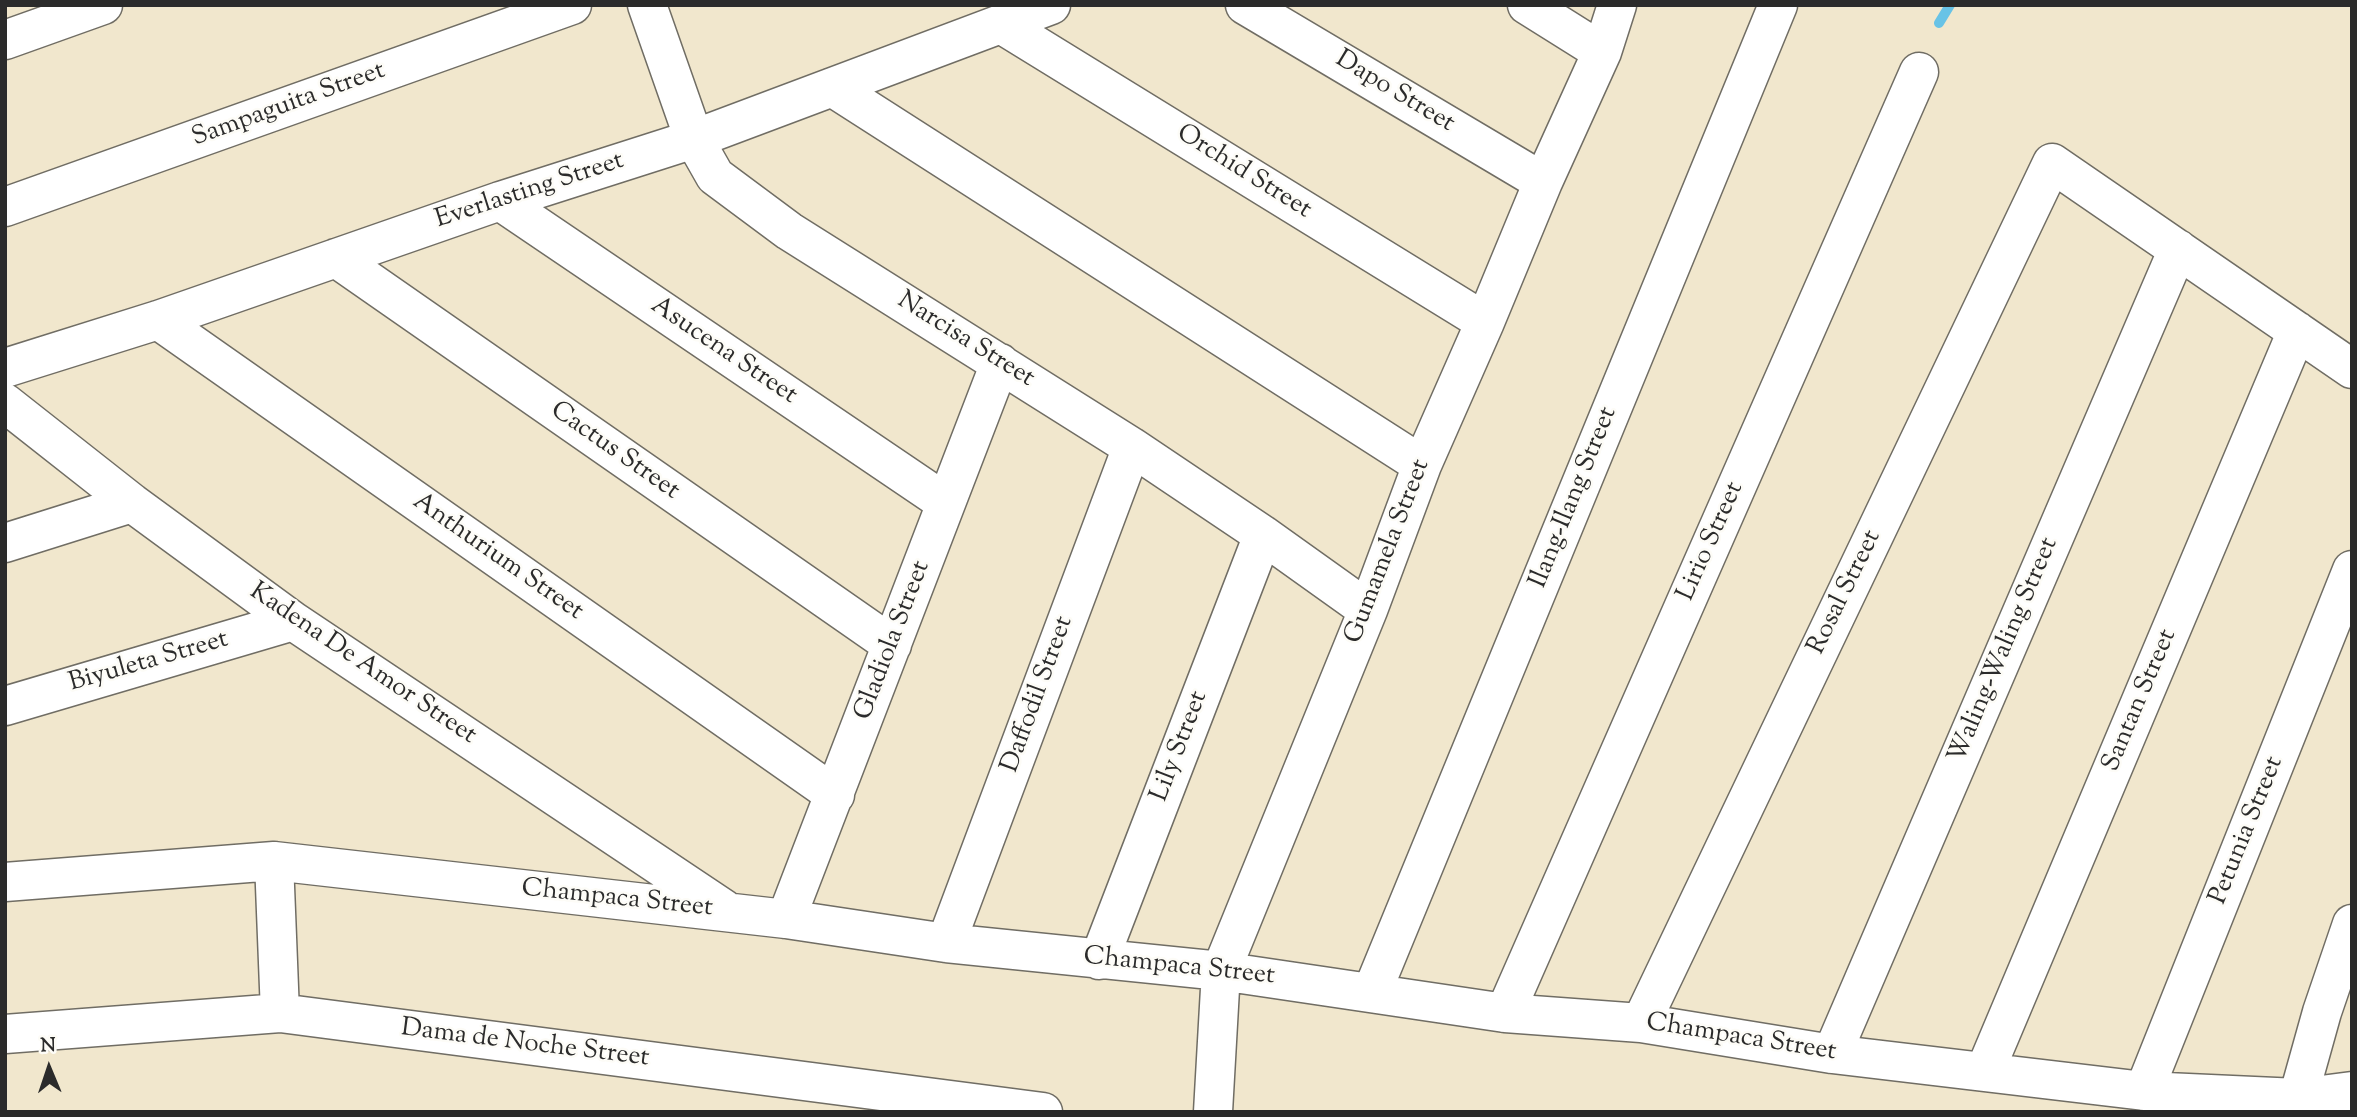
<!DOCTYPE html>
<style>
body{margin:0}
#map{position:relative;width:2357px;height:1117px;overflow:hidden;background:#f1e7cd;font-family:"Sorts Mill Goudy",serif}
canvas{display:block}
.frame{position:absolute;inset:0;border:7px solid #2b2b2b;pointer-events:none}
.north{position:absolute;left:14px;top:1033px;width:70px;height:70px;-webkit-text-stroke:5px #fdfcf7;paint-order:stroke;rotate:358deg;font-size:19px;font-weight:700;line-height:28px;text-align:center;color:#2b2b2b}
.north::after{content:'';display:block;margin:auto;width:24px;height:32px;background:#2b2b2b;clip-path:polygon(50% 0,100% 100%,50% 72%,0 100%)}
</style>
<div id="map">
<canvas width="2357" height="1117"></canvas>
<div class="frame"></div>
<div class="north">N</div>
</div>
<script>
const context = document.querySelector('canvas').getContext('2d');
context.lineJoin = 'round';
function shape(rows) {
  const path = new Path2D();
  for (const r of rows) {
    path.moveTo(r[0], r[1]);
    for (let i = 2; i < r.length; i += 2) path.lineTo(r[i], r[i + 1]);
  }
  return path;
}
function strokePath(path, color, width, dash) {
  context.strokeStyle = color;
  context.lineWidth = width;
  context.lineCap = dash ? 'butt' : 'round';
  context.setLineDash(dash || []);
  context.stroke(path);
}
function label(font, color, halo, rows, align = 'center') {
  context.font = font + ' "Sorts Mill Goudy",serif';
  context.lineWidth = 5;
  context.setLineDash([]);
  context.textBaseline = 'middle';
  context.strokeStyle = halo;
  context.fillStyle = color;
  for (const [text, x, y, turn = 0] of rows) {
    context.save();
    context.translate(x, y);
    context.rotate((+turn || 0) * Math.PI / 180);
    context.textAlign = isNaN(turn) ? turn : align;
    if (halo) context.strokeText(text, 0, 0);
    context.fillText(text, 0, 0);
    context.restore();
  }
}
strokePath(shape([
 [1939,23,1950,5]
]), '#68c3e6', 10);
const minor = shape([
 [647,5,694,139,715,176,789,231,1132,447,1263,535,1368,610],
 [1245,5,1543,182],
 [1527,5,1602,52],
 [1001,24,1485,322],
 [5,40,103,5],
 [832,87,1422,465],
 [500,201,946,503],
 [5,207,572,5],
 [336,258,892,645],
 [158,320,835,795],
 [5,368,158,320,500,201,694,139,1051,5],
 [5,403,132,503,293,621,724,909],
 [5,543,132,503],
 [5,706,293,621],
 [274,861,280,1013],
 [5,882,274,861,786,919,946,943,1221,971,1505,1013,1641,1023,1832,1054,2144,1091,2298,1098,2352,1091],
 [786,919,1000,363],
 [946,943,1132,447],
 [1099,960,1263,535],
 [1372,992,1778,5],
 [1505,1013,1919,72],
 [1641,1023,2052,163,2352,369],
 [5,1034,280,1013,1043,1112],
 [1832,1054,2178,249],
 [1985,1071,2297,331],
 [2144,1091,2352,570],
 [1213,1112,1221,971,1368,610,1422,465,1485,322,1543,182,1602,52,1617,5],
 [2299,1112,2298,1098,2322,1012,2352,924]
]);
strokePath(minor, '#706d64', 41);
strokePath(minor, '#fff', 38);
label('26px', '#2b2b2b', '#fdfcf7', [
 ["Dapo Street",1394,93,31],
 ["Sampaguita Street",289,106,-20],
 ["Orchid Street",1243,173,32],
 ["Everlasting Street",530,192,-18],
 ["Narcisa Street",965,341,32],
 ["Asucena Street",723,352,34],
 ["Cactus Street",614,452,35],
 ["Ilang-Ilang Street",1575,498,-68],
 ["Lirio Street",1712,542,-66],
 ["Gumamela Street",1389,552,-69],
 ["Anthurium Street",497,558,35],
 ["Rosal Street",1846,593,-64],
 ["Gladiola Street",894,641,-69],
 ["Waling-Waling Street",2005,651,-67],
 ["Biyuleta Street",149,663,-16],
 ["Kadena De Amor Street",362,665,34],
 ["Daffodil Street",1039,695,-70],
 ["Santan Street",2141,701,-67],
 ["Lily Street",1181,747,-69],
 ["Petunia Street",2248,831,-68],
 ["Champaca Street",617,900,6],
 ["Champaca Street",1179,968,6],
 ["Champaca Street",1741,1039,9],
 ["Dama de Noche Street",525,1045,7]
]);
</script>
